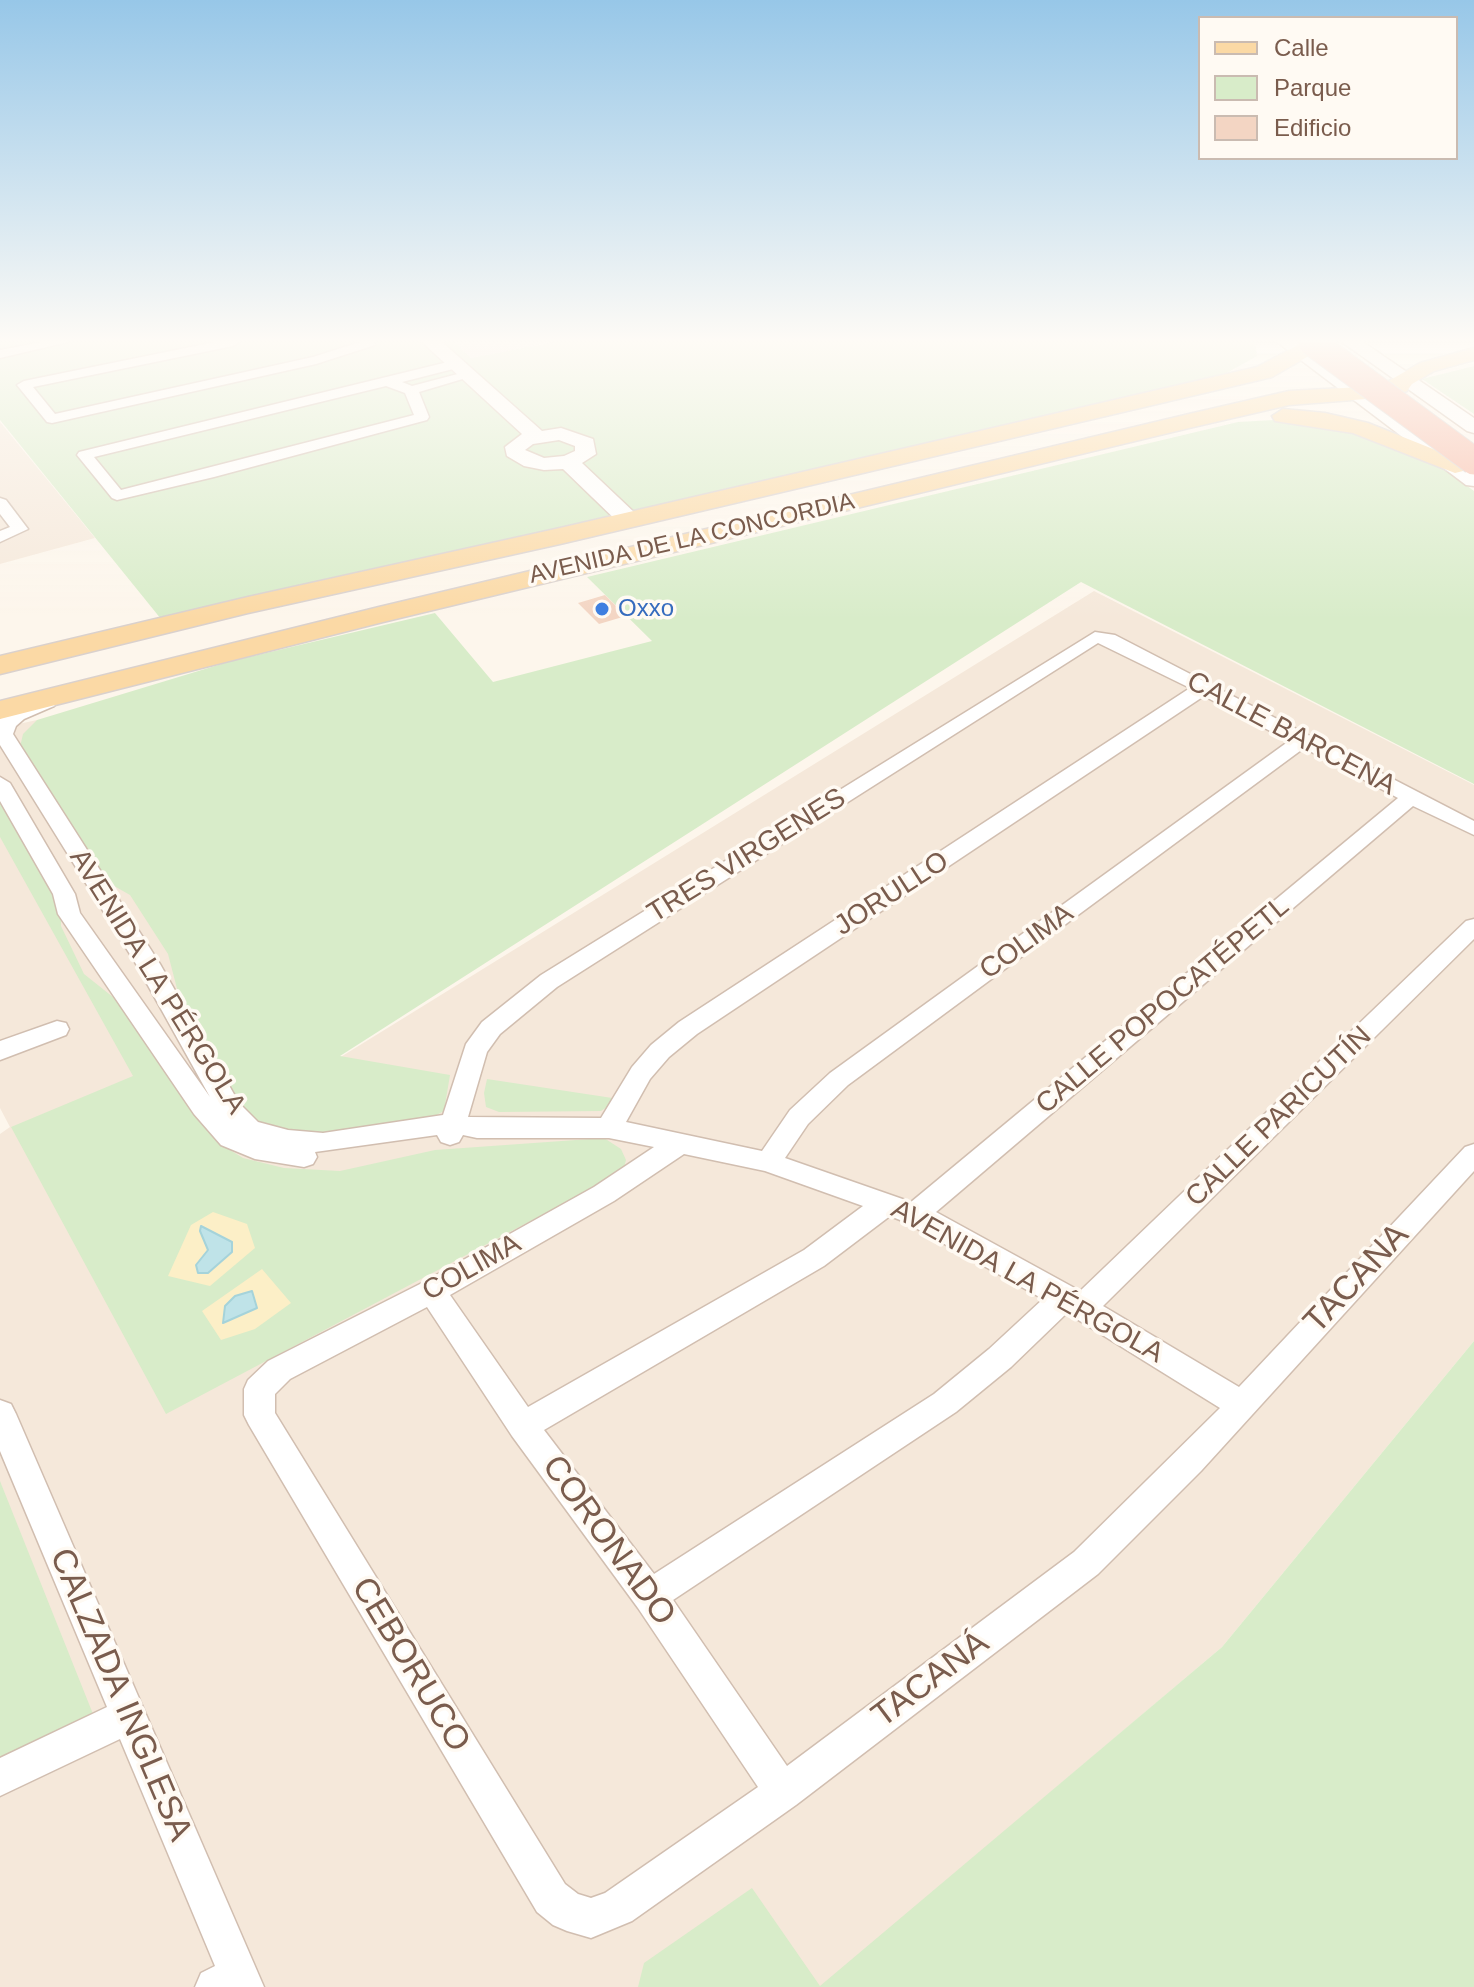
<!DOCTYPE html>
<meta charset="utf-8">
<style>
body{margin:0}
#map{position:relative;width:1474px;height:1987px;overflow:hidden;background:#fdf6ec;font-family:Arial,sans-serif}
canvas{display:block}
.legend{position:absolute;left:1198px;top:16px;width:260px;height:144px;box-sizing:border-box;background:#fffaf3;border:2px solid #cabbb1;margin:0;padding:10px 14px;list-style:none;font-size:24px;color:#7a5c4d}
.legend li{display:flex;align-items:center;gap:16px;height:40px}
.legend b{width:40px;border:2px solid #cabbb1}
</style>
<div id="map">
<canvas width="1474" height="1987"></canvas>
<ul class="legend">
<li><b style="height:10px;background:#fbd9a5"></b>Calle</li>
<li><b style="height:22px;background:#d8ecc9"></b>Parque</li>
<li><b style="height:22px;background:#f3d5c3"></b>Edificio</li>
</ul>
</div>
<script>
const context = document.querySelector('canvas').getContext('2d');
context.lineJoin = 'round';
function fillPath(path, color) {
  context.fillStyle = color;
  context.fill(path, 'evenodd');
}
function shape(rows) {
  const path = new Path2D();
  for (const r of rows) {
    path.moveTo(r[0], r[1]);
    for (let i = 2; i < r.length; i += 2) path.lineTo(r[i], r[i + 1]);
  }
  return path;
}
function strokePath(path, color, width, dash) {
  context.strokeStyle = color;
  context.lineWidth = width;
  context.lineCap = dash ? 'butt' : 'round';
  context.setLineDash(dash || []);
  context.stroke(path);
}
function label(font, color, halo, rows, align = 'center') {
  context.font = font + ' Arial,sans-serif';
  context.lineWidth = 7;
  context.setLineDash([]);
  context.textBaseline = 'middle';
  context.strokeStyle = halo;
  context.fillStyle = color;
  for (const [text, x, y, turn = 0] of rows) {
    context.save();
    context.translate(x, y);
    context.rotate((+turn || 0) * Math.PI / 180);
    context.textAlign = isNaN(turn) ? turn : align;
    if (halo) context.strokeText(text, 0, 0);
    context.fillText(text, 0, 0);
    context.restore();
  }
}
fillPath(shape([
 [0,422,95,538,0,564],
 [1094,591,1474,785,1474,1341,1222,1647,821,1987,0,1987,0,1134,10,1127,0,1108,0,728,37,720,276,1097]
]), '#f5e8da');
fillPath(shape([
 [454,342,554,342,471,358]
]), '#efe9e4');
fillPath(shape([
 [0,342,454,342,471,358,554,342,1255,342,1257,356,1225,374,161,619,0,420],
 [1474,366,1474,414,1422,379],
 [1274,420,1336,427,1376,438,1447,471,1474,491,1474,784,1081,582,340,1056,450,1075,444,1111,431,1118,321,1136,294,1134,260,1123,243,1109,181,1004,168,954,130,895,100,878,20,747,23,734,37,720,228,662,435,613,493,682,652,641,587,577,1238,422],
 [0,790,61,902,61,926,84,974,133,1013,195,1115,217,1142,243,1158,284,1168,340,1171,435,1150,604,1138,621,1149,626,1160,623,1172,166,1414,11,1127,133,1076,0,837],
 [487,1079,619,1099,601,1111,499,1112,486,1107,484,1093],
 [1474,1341,1474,1987,638,1987,644,1963,752,1888,820,1986,1222,1647],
 [0,1481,93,1714,0,1759]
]), '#d8ecc9');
fillPath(shape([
 [213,1212,247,1224,255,1248,210,1286,168,1276,191,1225],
 [262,1269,291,1303,255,1329,221,1340,202,1311]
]), '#fcefc7');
const water = shape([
 [201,1226,232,1242,232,1252,208,1273,198,1273,196,1265,208,1250,200,1231,201,1226],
 [252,1291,257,1308,223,1323,225,1306,235,1296,252,1291]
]);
fillPath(water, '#bfe3e8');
strokePath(water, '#a5d3da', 2);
fillPath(shape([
 [605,595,626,616,599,624,578,603]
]), '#f3d5c3');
const street = shape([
 [43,342,68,342,0,358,0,350,43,342],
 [215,342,239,342,233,346,33,387,55,414,313,357,360,342,373,342,375,345,316,364,52,423,47,422,17,385,24,381,215,342],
 [456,360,463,364,461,367,402,382,412,386,469,371,476,375,419,392,429,417,427,420,214,477,117,500,112,498,77,455,79,452,456,360],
 [386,386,405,393,414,415,121,490,94,457,386,386],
 [0,498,6,500,28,529,0,542,0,531,10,527,0,514,0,498],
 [1095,632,1115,635,1474,821,1474,835,1413,806,936,1212,1080,1291,1466,921,1474,919,1474,939,1103,1306,1239,1387,1465,1147,1474,1144,1474,1171,1201,1471,1098,1574,796,1805,632,1921,591,1938,567,1931,553,1925,537,1912,249,1425,244,1415,244,1389,248,1380,268,1361,422,1283,594,1187,654,1147,609,1138,477,1138,463,1135,459,1142,450,1145,441,1142,437,1135,315,1152,317,1157,313,1164,304,1167,255,1159,221,1145,194,1114,58,914,53,894,0,801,0,777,10,783,75,894,80,913,210,1097,136,964,0,745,0,719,10,711,40,698,54,698,57,702,54,706,24,719,16,726,13,734,160,964,239,1103,258,1122,288,1130,323,1133,443,1115,466,1044,482,1022,541,975,1095,632],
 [1098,643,1190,688,679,1022,651,1045,632,1067,601,1118,468,1117,487,1052,500,1034,557,987,1098,643],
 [1204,696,1289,741,830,1073,790,1110,762,1151,626,1122,650,1079,669,1057,697,1034,1204,696],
 [1304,748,1398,798,911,1202,785,1158,808,1124,848,1085,1304,748],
 [684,1154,765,1171,863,1206,804,1250,528,1407,450,1295,614,1201,684,1154],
 [890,1216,905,1222,1043,1299,989,1349,934,1394,654,1574,544,1430,824,1266,890,1216],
 [427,1307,512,1436,638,1608,758,1787,605,1893,591,1898,578,1894,565,1884,275,1413,275,1394,290,1379,427,1307],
 [1067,1313,1220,1408,1074,1552,787,1766,673,1600,956,1412,1011,1367,1067,1313],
 [57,1021,66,1023,69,1029,66,1035,0,1060,0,1041,57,1021],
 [0,1400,11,1404,16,1414,264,1987,195,1987,201,1973,215,1966,120,1739,0,1796,0,1758,107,1707,0,1451,0,1400]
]);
const secondary = shape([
 [422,342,442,342,542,431,561,428,593,439,596,454,582,463,637,515,640,520,637,525,621,525,563,469,544,470,524,466,507,456,505,447,522,434,422,342],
 [559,440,575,446,575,451,564,456,544,458,525,450,533,444,559,440],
 [1277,342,1298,342,1474,470,1474,486,1466,485,1277,342],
 [1342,342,1363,342,1474,418,1474,433,1467,431,1342,342]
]);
const primary = shape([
 [1304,342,1333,342,1272,377,560,544,248,613,0,674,0,656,248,597,560,528,1257,367,1304,342],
 [1474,348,1474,360,1434,371,1412,384,1407,391,1391,397,1289,405,1189,428,383,622,0,719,0,701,379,607,1189,414,1289,391,1380,386,1420,363,1474,348],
 [1283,409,1325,413,1368,423,1463,461,1467,466,1463,471,1455,473,1353,433,1275,421,1272,416,1283,409]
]);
strokePath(street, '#d1beb0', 3);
strokePath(secondary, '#d6c0b0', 3);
strokePath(primary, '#dad1cd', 3);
fillPath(street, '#fff');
fillPath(secondary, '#fff');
fillPath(primary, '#fbd9a5');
const highwayBridge = shape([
 [1312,342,1474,461]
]);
strokePath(highwayBridge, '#dad1cd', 29, []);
strokePath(highwayBridge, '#f7b7a3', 27);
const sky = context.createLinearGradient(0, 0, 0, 620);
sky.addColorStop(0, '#97c7e8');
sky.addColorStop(0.55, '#fefbf6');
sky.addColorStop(1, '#fefbf600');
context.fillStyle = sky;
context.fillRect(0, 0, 1474, 620);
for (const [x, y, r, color] of [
 [602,609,8,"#3f7fe0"]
]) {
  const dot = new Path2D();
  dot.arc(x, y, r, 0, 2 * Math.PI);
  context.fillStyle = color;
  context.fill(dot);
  strokePath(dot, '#fffaf3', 3);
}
label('24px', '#7a5c4d', '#fffaf3', [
 ["AVENIDA DE LA CONCORDIA",692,539,-13]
]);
label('24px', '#366cbe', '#fffaf3', [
 ["Oxxo",618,609]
], 'left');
label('28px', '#7a5c4d', '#fffaf3', [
 ["CALLE BARCENA",1291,734,28],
 ["TRES VIRGENES",747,856,-32],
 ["JORULLO",892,894,-33],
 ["COLIMA",1027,942,-36],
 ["AVENIDA LA PÉRGOLA",157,982,58],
 ["CALLE POPOCATÉPETL",1163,1006,-40],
 ["CALLE PARICUTÍN",1279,1117,-44],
 ["COLIMA",472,1268,-29],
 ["AVENIDA LA PÉRGOLA",1027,1282,29]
]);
label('34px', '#7a5c4d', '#fffaf3', [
 ["TACANA",1357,1279,-47],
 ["CORONADO",608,1541,54],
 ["CEBORUCO",410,1665,59],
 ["TACANÁ",931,1680,-37],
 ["CALZADA INGLESA",120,1695,67]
]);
</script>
